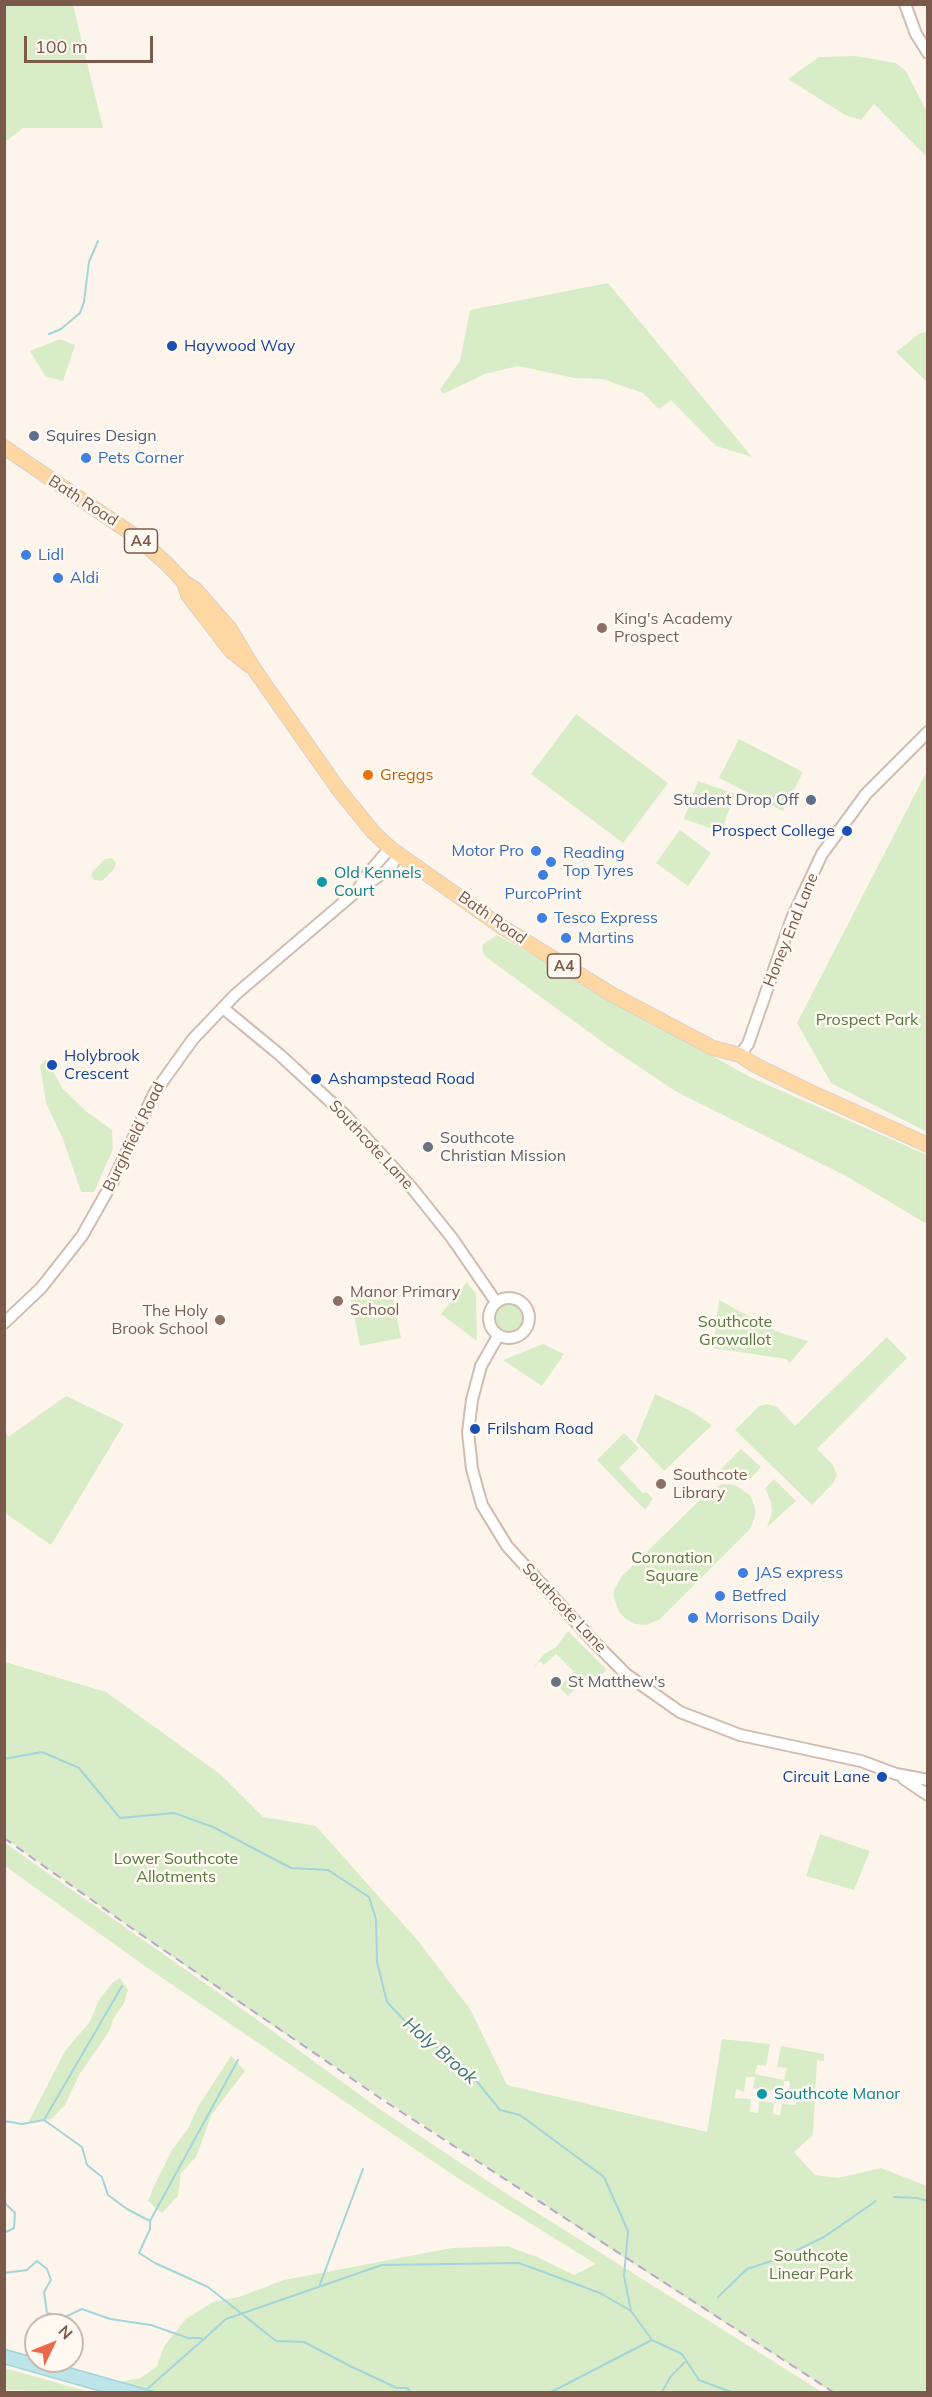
<!DOCTYPE html>
<style>
body{margin:0}
#map{position:relative;width:932px;height:2397px;overflow:hidden;background:#fdf5eb;font-family:Mulish,sans-serif}
canvas{display:block}
.frame{position:absolute;inset:0;border:6px solid #7b5a4b;pointer-events:none}
.north{position:absolute;left:24px;top:2313px;width:60px;height:60px;box-sizing:border-box;background:#fff9f2;border:2px solid #cab9af;border-radius:50%;rotate:47deg;font-size:16px;font-weight:700;line-height:24px;text-align:center;color:#7b5a4b}
.north::after{content:'';display:block;margin:auto;width:21px;height:27px;background:#ec684c;clip-path:polygon(50% 0,100% 100%,50% 72%,0 100%)}
.scale{position:absolute;left:24px;top:36px;width:129px;height:27px;box-sizing:border-box;border:3px solid #7b5a4b;border-top:0;padding-left:8px;font-size:18px;line-height:21px;white-space:nowrap;color:#7b5a4b;-webkit-text-stroke:4px #fff9f2;paint-order:stroke}
</style>
<div id="map">
<canvas width="932" height="2397"></canvas>
<div class="frame"></div>
<div class="north">N</div>
<div class="scale">100 m</div>
</div>
<script>
const context = document.querySelector('canvas').getContext('2d');
context.lineJoin = 'round';
function fillPath(path, color) {
  context.fillStyle = color;
  context.fill(path, 'evenodd');
}
function shape(rows) {
  const path = new Path2D();
  for (const r of rows) {
    if (r.length === 3) {
      path.moveTo(r[0] + r[2], r[1]);
      path.arc(r[0], r[1], r[2], 0, 2 * Math.PI);
      continue;
    }
    path.moveTo(r[0], r[1]);
    for (let i = 2; i < r.length; i += 2) path.lineTo(r[i], r[i + 1]);
  }
  return path;
}
function strokePath(path, color, width, dash) {
  context.strokeStyle = color;
  context.lineWidth = width;
  context.lineCap = dash ? 'butt' : 'round';
  context.setLineDash(dash || []);
  context.stroke(path);
}
function label(font, color, halo, rows, align = 'center') {
  context.font = font + ' Mulish,sans-serif';
  context.lineWidth = 5;
  context.setLineDash([]);
  context.textBaseline = 'middle';
  context.strokeStyle = halo;
  context.fillStyle = color;
  for (const [text, x, y, turn = 0] of rows) {
    context.save();
    context.translate(x, y);
    context.rotate((+turn || 0) * Math.PI / 180);
    context.textAlign = isNaN(turn) ? turn : align;
    if (halo) context.strokeText(text, 0, 0);
    context.fillText(text, 0, 0);
    context.restore();
  }
}
fillPath(shape([
 [5,4,73,5,103,128,23,128,5,142],
 [856,56,896,63,906,71,927,112,927,157,874,104,861,120,845,115,788,79,819,57],
 [608,283,752,457,716,446,671,400,659,409,643,393,602,379,574,378,518,366,485,374,443,394,440,389,460,361,470,310],
 [927,332,928,332,927,382,896,352,920,333],
 [60,339,75,345,63,381,45,376,30,351],
 [576,714,668,783,623,843,531,774],
 [739,739,803,772,783,811,719,778],
 [927,771,927,1132,831,1083,797,1023],
 [698,781,735,794,721,832,684,819],
 [680,830,711,853,688,886,656,863],
 [112,858,116,863,114,869,102,881,94,880,91,876,93,871,105,859],
 [497,935,750,1077,927,1155,927,1224,846,1176,675,1091,608,1046,486,957,482,950,483,944],
 [46,1059,63,1089,87,1112,112,1130,113,1149,94,1192,81,1192,63,1139,46,1103,40,1065],
 [467,1282,476,1294,477,1341,441,1314],
 [392,1293,401,1338,360,1346,351,1300],
 [719,1300,778,1332,808,1341,790,1363,786,1359,713,1348],
 [509,1319,17],
 [887,1337,907,1358,817,1449,833,1465,837,1475,833,1483,812,1505,735,1430,759,1406,767,1404,777,1407,795,1426],
 [543,1344,564,1354,542,1386,503,1360],
 [655,1394,689,1410,712,1425,664,1471,636,1441],
 [66,1396,124,1424,51,1545,5,1513,5,1430,8,1437],
 [624,1433,639,1448,619,1468,644,1494,646,1492,653,1499,645,1510,597,1460],
 [741,1449,761,1467,750,1479,738,1473,717,1473],
 [774,1479,796,1501,767,1527,772,1512,771,1502,765,1488],
 [722,1484,735,1485,751,1496,756,1512,751,1528,659,1620,646,1625,635,1624,626,1619,619,1612,614,1597,614,1590,622,1576,708,1492],
 [568,1631,607,1670,601,1675,584,1680,568,1696,559,1687,574,1672,556,1654,544,1665,540,1661,532,1669,544,1654,556,1647],
 [5,1662,106,1692,220,1774,263,1817,316,1826,419,1942,470,2009,507,2085,707,2132,722,2039,770,2044,766,2066,757,2065,755,2074,784,2080,787,2068,777,2067,781,2046,824,2054,824,2061,817,2060,813,2135,794,2152,815,2175,838,2178,881,2168,927,2186,927,2392,833,2392,626,2259,257,2015,133,1929,5,1838],
 [746,2077,755,2077,753,2088,783,2092,784,2081,790,2081,788,2097,796,2098,796,2105,782,2104,780,2115,773,2114,774,2103,759,2101,758,2113,750,2112,751,2099,735,2098,736,2089,744,2092],
 [820,1834,870,1851,854,1890,806,1876],
 [5,1843,256,2019,378,2108,504,2192,822,2392,156,2392,118,2382,141,2378,157,2366,164,2346,186,2319,213,2302,239,2297,284,2280,452,2248,507,2246,537,2257,574,2275,596,2264,462,2181,149,1969,5,1866],
 [120,1978,128,1990,124,2003,113,2019,110,2030,79,2075,65,2105,51,2119,28,2123,65,2051,89,2023,99,2000,113,1982],
 [231,2056,245,2071,212,2114,196,2157,181,2173,178,2196,162,2213,148,2201,154,2186,172,2150,187,2130,198,2107],
 [4,2368,65,2385,90,2392,5,2390]
]), '#d8edc7');
const water = shape([
 [4,2349,36,2358,36,2361,46,2361,156,2392,103,2392,5,2364,4,2349]
]);
fillPath(water, '#bde5e9');
strokePath(water, '#a3d5db', 1.5);
strokePath(shape([
 [49,334,61,329,80,313,84,302,89,262,98,241],
 [4,1759,42,1752,79,1768,120,1818,174,1813,213,1827,291,1868,328,1870,369,1897,376,1919,377,1962,387,2002,420,2037,452,2056,466,2068,500,2110,520,2115,604,2177,628,2231,624,2276,631,2311,652,2340,682,2354,699,2380,731,2392],
 [44,2120,122,1986],
 [4,2121,22,2124,44,2120,82,2147,87,2165,102,2177,108,2195,127,2209,150,2221,150,2229,139,2253,155,2263,208,2287,276,2341,304,2342,352,2367,397,2388,407,2388,411,2392],
 [894,2197,917,2198,928,2201],
 [4,2202,15,2213,14,2228,4,2233],
 [150,2221,238,2060],
 [4,2273,27,2270,37,2261,47,2269,51,2280,44,2292,47,2313,65,2317,82,2309,110,2319,151,2325,188,2338,200,2338,204,2339,226,2319,382,2265,519,2263,600,2293,631,2311],
 [319,2287,363,2169],
 [718,2297,747,2269,781,2258,824,2237,876,2201],
 [146,2390,204,2339],
 [551,2392,652,2340],
 [662,2392,671,2376,685,2362]
]), '#a3d5db', 2);
const minor = shape([
 [905,4,916,34,928,53],
 [358,890,366,876,390,848],
 [223,1008,280,1055,345,1115,412,1188,452,1238,496,1302],
 [740,1055,748,1044,792,918,822,854,866,794,928,732],
 [509,1318,20],
 [4,1323,41,1288,82,1236,113,1181,155,1092,193,1039,236,994,358,890,386,871,400,855],
 [498,1336,481,1366,472,1400,468,1432,472,1469,482,1505,507,1546,595,1643,626,1674,680,1712,740,1735,861,1761,896,1774,928,1780],
 [904,1779,928,1795]
]);
const major = shape([
 [4,447,138,538,168,565,184,582,196,590,230,629,254,669,339,790,374,833,390,848,499,925,613,995,713,1048,740,1055,753,1064,804,1089,928,1145],
 [184,582,188,595,231,651,250,666]
]);
strokePath(minor, '#d2bcaf', 14);
strokePath(major, '#dad1cd', 16);
strokePath(minor, '#fff', 10);
strokePath(major, '#fed7a2', 14);
strokePath(shape([
 [4,1838,133,1929,383,2100,833,2392]
]), '#b8a7ca', 2, [9, 6]);
for (const [x, y, r, color] of [
 [172,346,6,"#1a4fb4"],
 [34,436,6,"#5c6f8a"],
 [86,458,6,"#3f7fe0"],
 [26,555,6,"#3f7fe0"],
 [58,578,6,"#3f7fe0"],
 [602,628,6,"#8d6e63"],
 [368,775,6,"#e8710a"],
 [811,800,6,"#5c6f8a"],
 [847,831,6,"#1a4fb4"],
 [536,851,6,"#3f7fe0"],
 [551,862,6,"#3f7fe0"],
 [543,875,6,"#3f7fe0"],
 [322,882,6,"#0f9aa8"],
 [542,918,6,"#3f7fe0"],
 [566,938,6,"#3f7fe0"],
 [52,1065,6,"#1a4fb4"],
 [316,1079,6,"#1a4fb4"],
 [428,1147,6,"#6b7280"],
 [338,1301,6,"#8d6e63"],
 [220,1320,6,"#8d6e63"],
 [475,1429,6,"#1a4fb4"],
 [661,1484,6,"#8d6e63"],
 [743,1573,6,"#3f7fe0"],
 [720,1596,6,"#3f7fe0"],
 [693,1618,6,"#3f7fe0"],
 [556,1682,6,"#6b7280"],
 [882,1777,6,"#1a4fb4"],
 [762,2094,6,"#0f9aa8"]
]) {
  const dot = new Path2D();
  dot.arc(x, y, r, 0, 2 * Math.PI);
  context.fillStyle = color;
  context.fill(dot);
  strokePath(dot, '#fff9f2', 2);
}
for (const [x, y, w] of [
 [141,541,33],
 [564,966,33]
]) {
  const box = new Path2D();
  box.roundRect(x - w / 2, y - 12, w, 24, 4.5);
  context.fillStyle = '#fff9f2';
  context.fill(box);
  strokePath(box, '#7b5a4b', 1.5);
}
label('bold 15px', '#7b5a4b', null, [
 ["A4",141,541],
 ["A4",564,966]
]);
label('16px', '#164399', '#fff9f2', [
 ["Haywood Way",184,346],
 ["Prospect College",835,831,"right"],
 ["Holybrook",64,1056],
 ["Crescent",64,1074],
 ["Ashampstead Road",328,1079],
 ["Frilsham Road",487,1429],
 ["Circuit Lane",870,1777,"right"]
], 'left');
label('16px', '#4e5e75', '#fff9f2', [
 ["Squires Design",46,436],
 ["Student Drop Off",799,800,"right"]
], 'left');
label('16px', '#366cbe', '#fff9f2', [
 ["Pets Corner",98,458],
 ["Lidl",38,555],
 ["Aldi",70,578],
 ["Motor Pro",524,851,"right"],
 ["Reading",563,853],
 ["Top Tyres",563,871],
 ["PurcoPrint",543,894,"center"],
 ["Tesco Express",554,918],
 ["Martins",578,938],
 ["JAS express",755,1573],
 ["Betfred",732,1596],
 ["Morrisons Daily",705,1618]
], 'left');
label('16px', '#7b5a4b', '#fff9f2', [
 ["Bath Road",83,501,33],
 ["Bath Road",492,918,35],
 ["Honey End Lane",791,930,-68],
 ["Burghfield Road",134,1137,-64],
 ["Southcote Lane",371,1145,47],
 ["Southcote Lane",564,1608,47]
]);
label('16px', '#785e54', '#fff9f2', [
 ["King's Academy",614,619],
 ["Prospect",614,637],
 ["Manor Primary",350,1292],
 ["School",350,1310],
 ["The Holy",208,1311,"right"],
 ["Brook School",208,1329,"right"],
 ["Southcote",673,1475],
 ["Library",673,1493]
], 'left');
label('16px', '#c56008', '#fff9f2', [
 ["Greggs",380,775]
], 'left');
label('16px', '#0d838f', '#fff9f2', [
 ["Old Kennels",334,873],
 ["Court",334,891],
 ["Southcote Manor",774,2094]
], 'left');
label('16px', '#547b40', '#fff9f2', [
 ["Prospect Park",867,1020],
 ["Southcote",735,1322],
 ["Growallot",735,1340],
 ["Coronation",672,1558],
 ["Square",672,1576],
 ["Lower Southcote",176,1859],
 ["Allotments",176,1877],
 ["Southcote",811,2256],
 ["Linear Park",811,2274]
]);
label('16px', '#5b616d', '#fff9f2', [
 ["Southcote",440,1138],
 ["Christian Mission",440,1156],
 ["St Matthew's",568,1682]
], 'left');
label('italic 18px', '#3d7880', '#fff9f2', [
 ["Holy Brook",440,2051,41]
]);
</script>
